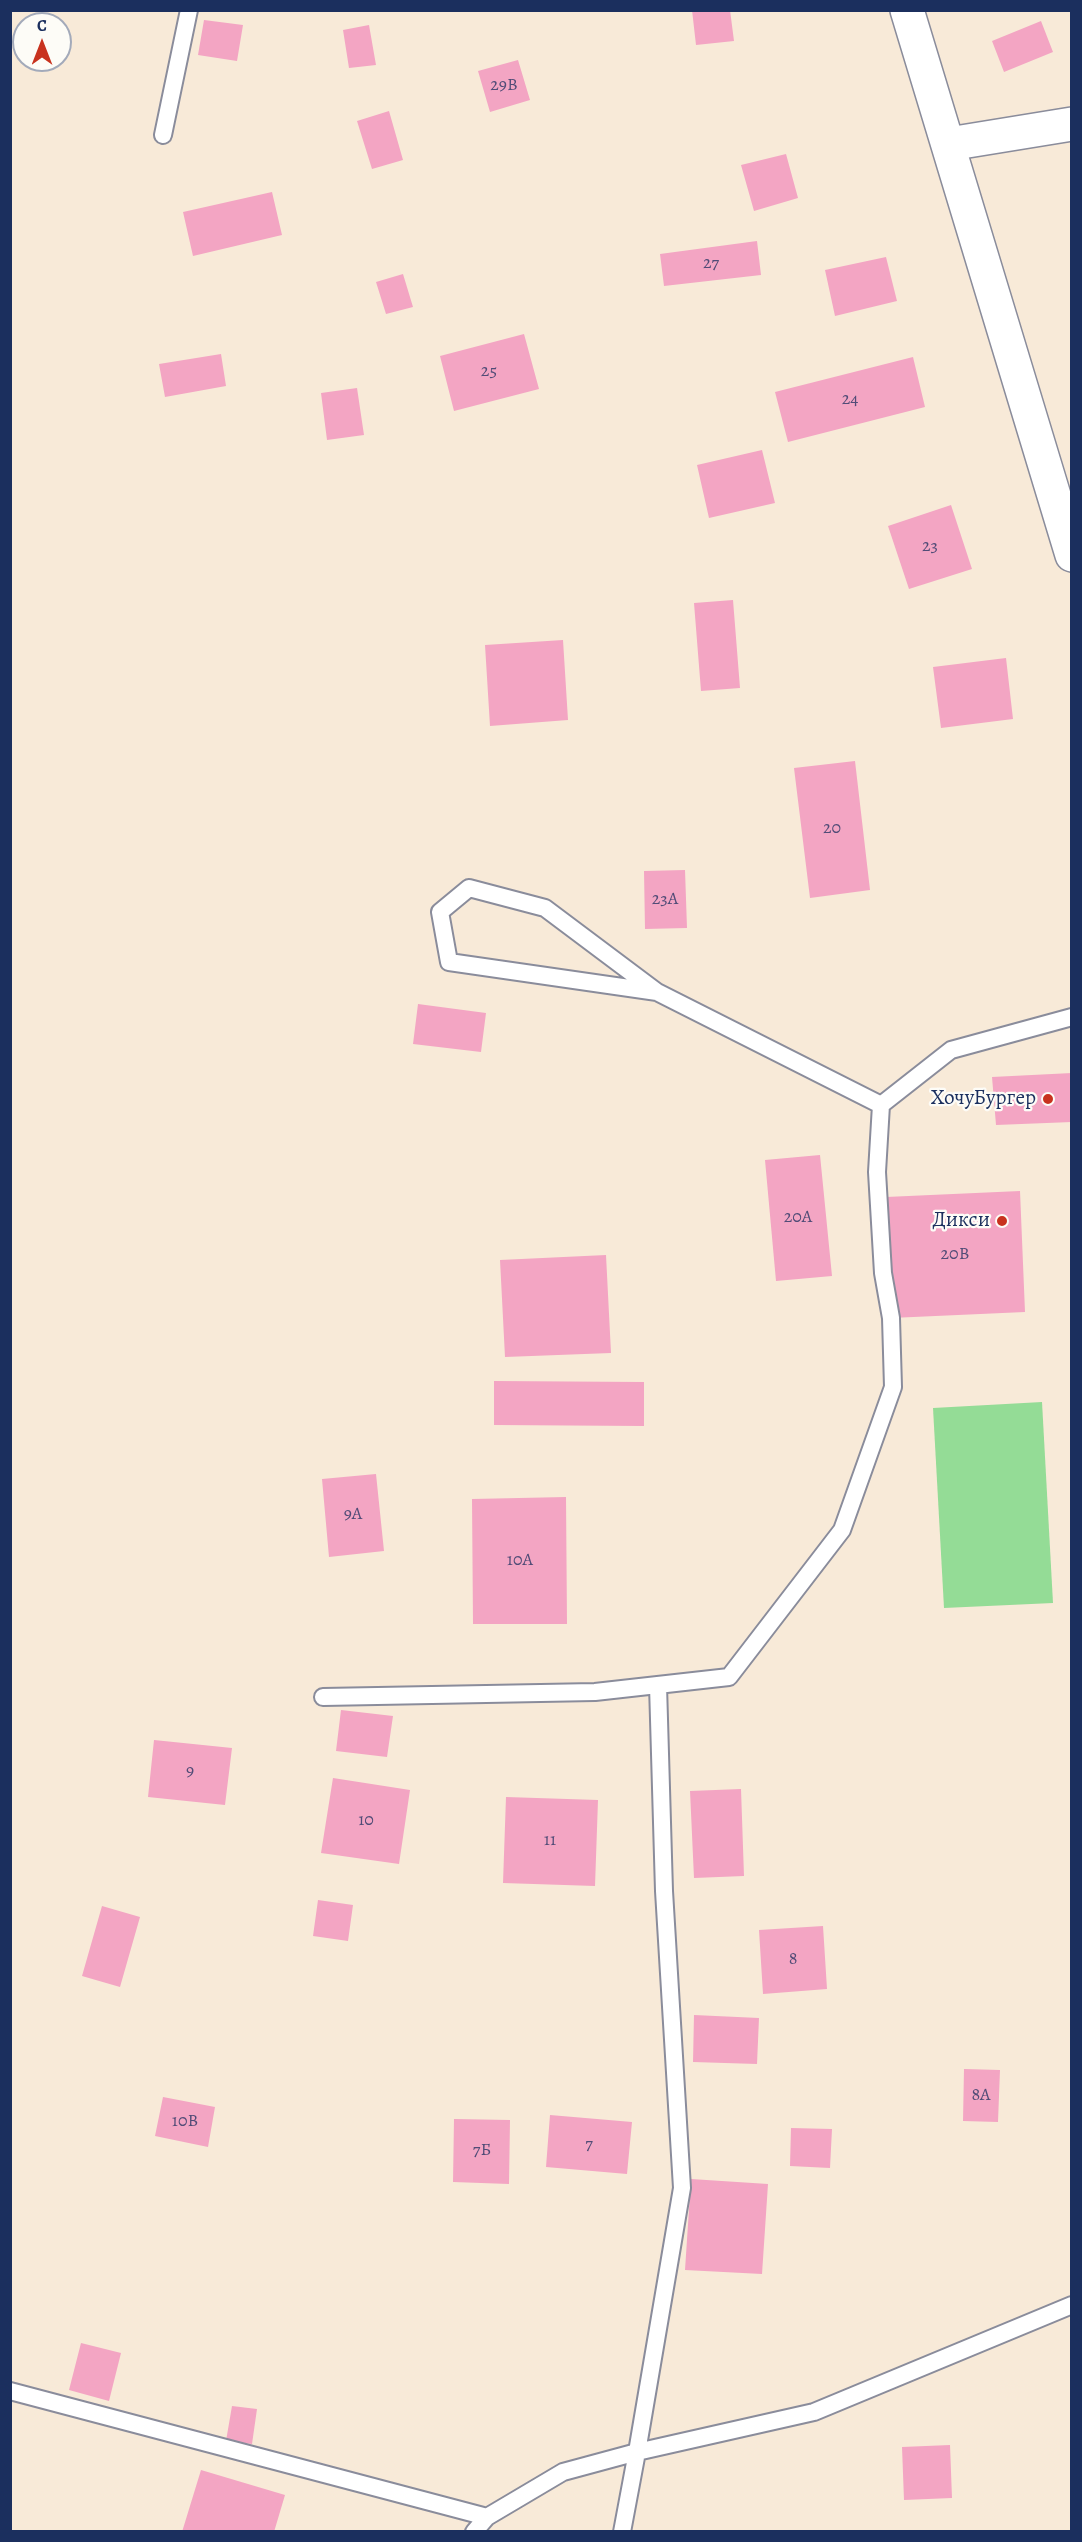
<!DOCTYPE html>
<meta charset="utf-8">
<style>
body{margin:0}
#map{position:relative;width:1082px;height:2542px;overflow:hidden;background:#f8ead8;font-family:Alegreya,serif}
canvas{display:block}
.frame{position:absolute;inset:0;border:12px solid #1b2f5e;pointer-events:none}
.north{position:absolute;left:12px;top:12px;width:60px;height:60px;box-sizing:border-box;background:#fdfcf7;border:2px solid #a3aaba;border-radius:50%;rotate:0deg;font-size:16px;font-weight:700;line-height:24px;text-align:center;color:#1b2f5e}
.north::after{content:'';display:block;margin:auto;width:21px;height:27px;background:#c8321e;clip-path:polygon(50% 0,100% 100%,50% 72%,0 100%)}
</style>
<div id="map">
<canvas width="1082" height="2542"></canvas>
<div class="frame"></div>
<div class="north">С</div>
</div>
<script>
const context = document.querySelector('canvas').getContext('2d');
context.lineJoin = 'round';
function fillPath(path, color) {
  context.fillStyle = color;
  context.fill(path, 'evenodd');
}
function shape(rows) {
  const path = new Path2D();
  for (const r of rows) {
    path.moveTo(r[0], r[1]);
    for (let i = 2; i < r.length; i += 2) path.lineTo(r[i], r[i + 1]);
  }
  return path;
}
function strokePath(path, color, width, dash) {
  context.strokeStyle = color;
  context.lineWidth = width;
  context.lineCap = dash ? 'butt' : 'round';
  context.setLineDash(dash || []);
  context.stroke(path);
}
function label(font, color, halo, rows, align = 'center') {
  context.font = font + ' Alegreya,serif';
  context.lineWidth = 4.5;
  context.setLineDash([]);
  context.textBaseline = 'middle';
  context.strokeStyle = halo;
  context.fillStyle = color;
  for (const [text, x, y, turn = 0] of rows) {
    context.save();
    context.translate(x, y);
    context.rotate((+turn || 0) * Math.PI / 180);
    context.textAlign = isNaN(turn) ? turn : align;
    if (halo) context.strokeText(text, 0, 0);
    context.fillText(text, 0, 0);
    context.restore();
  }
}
fillPath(shape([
 [1042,1402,1053,1603,944,1608,933,1408]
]), '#94dc96');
fillPath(shape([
 [692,10,730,10,734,41,696,45],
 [204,20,243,25,237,61,198,55],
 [1041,21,1053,52,1004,72,992,41],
 [369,25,376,65,349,68,343,30],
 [518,60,530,100,490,112,478,71],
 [389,111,403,160,372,169,357,121],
 [786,154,798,198,754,211,741,165],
 [272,192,282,235,193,256,183,212],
 [757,241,761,275,664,286,660,254],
 [886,257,897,301,835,316,825,270],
 [403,274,413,307,386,314,376,282],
 [524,334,539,389,454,411,440,356],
 [221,354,226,386,165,397,159,364],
 [913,357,925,407,788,442,775,392],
 [357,388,364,435,327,440,321,393],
 [762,450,775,503,709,518,697,465],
 [951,505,972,569,909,589,888,526],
 [733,600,740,688,701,691,694,603],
 [563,640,568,720,490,726,485,645],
 [1006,658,1013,719,941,728,933,667],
 [855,761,870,890,810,898,794,768],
 [685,870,687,928,645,929,644,871],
 [418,1004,486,1013,481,1052,413,1044],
 [1072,1073,1072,1122,996,1125,992,1077],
 [820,1155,832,1276,776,1281,765,1160],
 [1020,1191,1025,1312,891,1318,886,1197],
 [606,1255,611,1353,505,1357,500,1260],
 [494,1381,644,1382,644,1426,494,1425],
 [376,1474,384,1551,329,1557,322,1479],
 [566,1497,567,1624,473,1624,472,1499],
 [341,1710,393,1716,387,1757,336,1751],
 [154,1740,232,1748,225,1805,148,1797],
 [333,1778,410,1790,399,1864,321,1853],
 [741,1789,744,1876,694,1878,690,1791],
 [506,1797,598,1800,595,1886,503,1883],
 [318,1900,353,1905,348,1941,313,1936],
 [102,1906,140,1917,120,1987,82,1976],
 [823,1926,827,1989,763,1994,759,1930],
 [694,2015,759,2018,757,2064,693,2062],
 [964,2069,1000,2070,998,2122,963,2121],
 [163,2097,215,2107,208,2147,155,2136],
 [550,2115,632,2122,627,2174,546,2167],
 [454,2119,510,2120,509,2184,453,2182],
 [791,2128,832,2129,830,2168,790,2166],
 [691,2179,768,2184,762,2274,685,2270],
 [81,2343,121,2353,109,2401,69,2390],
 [232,2406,257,2409,252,2444,226,2441],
 [950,2445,952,2498,904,2500,902,2447],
 [201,2470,285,2495,274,2532,182,2532]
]), '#f3a5c3');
const service = shape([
 [163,135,189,10],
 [657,992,449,962,440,912,469,888,545,908,657,992,881,1105,951,1050,1072,1017],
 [323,1697,595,1692,729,1677,842,1530,893,1387,891,1318,883,1273,877,1172,881,1105],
 [10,2391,487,2517],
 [474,2532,487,2517,563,2472,637,2452,682,2188,664,1891,658,1685],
 [622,2532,637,2452,814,2412,1072,2305]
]);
const minor = shape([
 [949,144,1072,124]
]);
const tertiary = shape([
 [907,10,1072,555]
]);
strokePath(service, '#8a8c9b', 20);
strokePath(minor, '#8a8c9b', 36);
strokePath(tertiary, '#8a8c9b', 36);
strokePath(service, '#fff', 16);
strokePath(minor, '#fff', 33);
strokePath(tertiary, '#fff', 33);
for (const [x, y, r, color] of [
 [1048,1099,6,"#c8321e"],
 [1002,1221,6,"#c8321e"]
]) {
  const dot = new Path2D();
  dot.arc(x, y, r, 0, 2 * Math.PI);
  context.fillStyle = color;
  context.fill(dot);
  strokePath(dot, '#fdfcf7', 2);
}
label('18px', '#514c77', null, [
 ["29В",504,86],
 ["27",711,264],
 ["25",489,372],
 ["24",850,400],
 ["23",930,547],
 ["20",832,829],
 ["23А",665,900],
 ["20А",798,1218],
 ["20В",955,1255],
 ["9А",353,1515],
 ["10А",520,1561],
 ["9",190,1772],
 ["10",366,1821],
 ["11",550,1841],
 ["8",793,1960],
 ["8А",981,2096],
 ["10В",185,2122],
 ["7",589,2145],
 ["7Б",482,2151]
]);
label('21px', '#1b2f5e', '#fdfcf7', [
 ["ХочуБургер",1036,1099],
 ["Дикси",990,1221]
], 'right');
</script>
